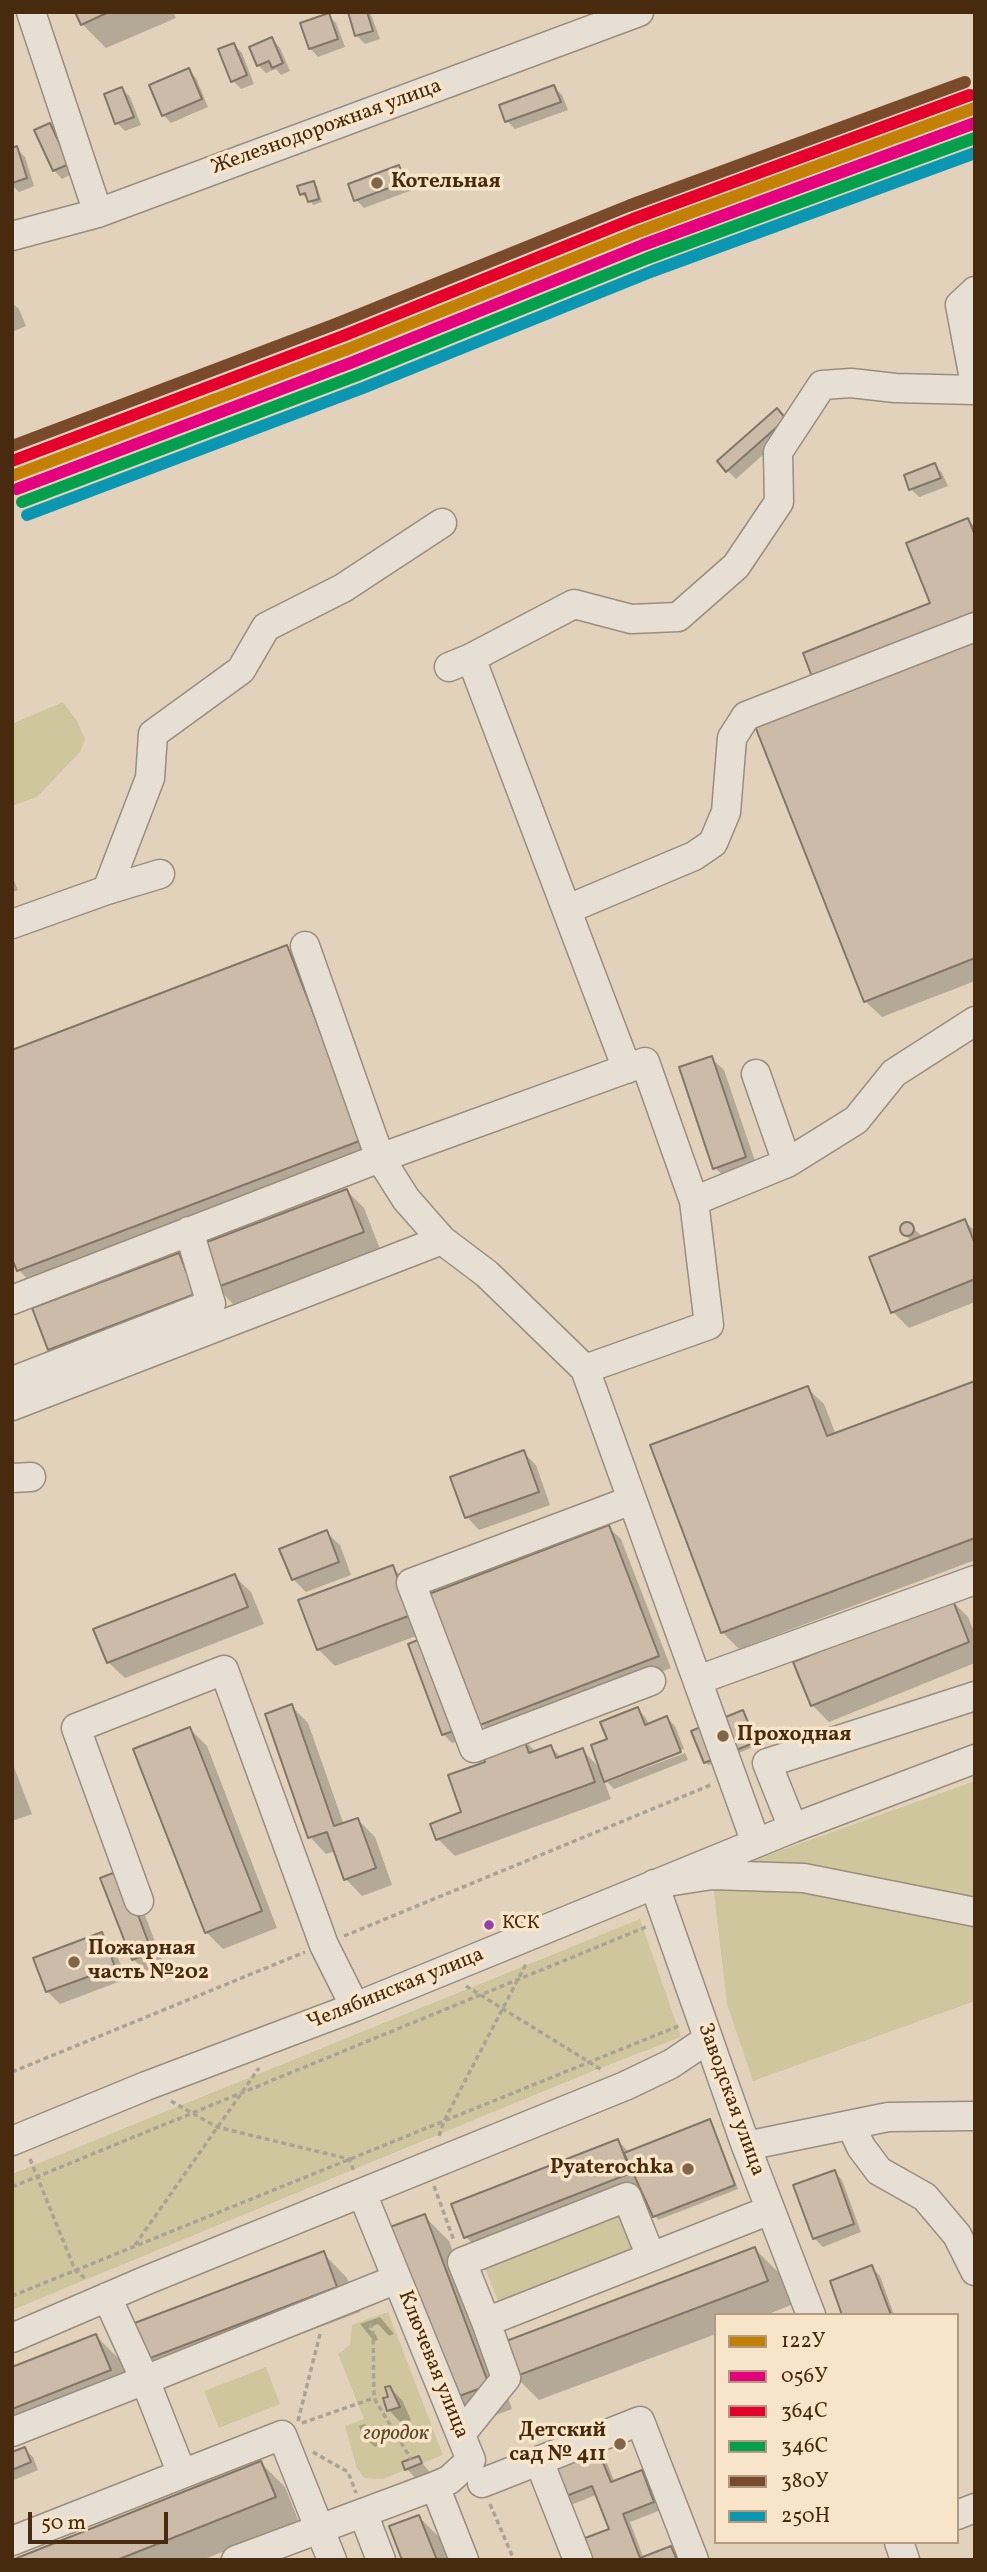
<!DOCTYPE html>
<meta charset="utf-8">
<style>
body{margin:0}
#map{position:relative;width:987px;height:2572px;overflow:hidden;background:#e2d2bc;font-family:Vollkorn,serif}
canvas{display:block}
.frame{position:absolute;inset:0;border:14px solid #482b0f;pointer-events:none}
.legend{position:absolute;left:714px;top:2313px;width:245px;height:231px;box-sizing:border-box;background:#f7e4c9;border:2px solid #b19a7f;margin:0;padding:9px 12px;list-style:none;font-size:21px;color:#482b0f}
.legend li{display:flex;align-items:center;gap:14px;height:35px}
.legend b{width:35px;border:2px solid #b19a7f}
.scale{position:absolute;left:28px;top:2512px;width:140px;height:32px;box-sizing:border-box;border:4px solid #482b0f;border-top:0;padding-left:9px;font-size:21px;line-height:24px;white-space:nowrap;color:#482b0f;-webkit-text-stroke:5px #f7e4c9;paint-order:stroke}
</style>
<div id="map">
<canvas width="987" height="2572"></canvas>
<div class="frame"></div>
<ul class="legend">
<li><b style="height:9px;background:#c28104"></b>122У</li>
<li><b style="height:9px;background:#e5007d"></b>056У</li>
<li><b style="height:9px;background:#e4002b"></b>364С</li>
<li><b style="height:9px;background:#04a04e"></b>346С</li>
<li><b style="height:9px;background:#7a4b2a"></b>380У</li>
<li><b style="height:9px;background:#0b96b1"></b>250Н</li>
</ul>
<div class="scale">50 m</div>
</div>
<script>
const context = document.querySelector('canvas').getContext('2d');
context.lineJoin = 'round';
function fillPath(path, color) {
  context.fillStyle = color;
  context.fill(path, 'evenodd');
}
function shape(rows) {
  const path = new Path2D();
  for (const r of rows) {
    if (r.length === 3) {
      path.moveTo(r[0] + r[2], r[1]);
      path.arc(r[0], r[1], r[2], 0, 2 * Math.PI);
      continue;
    }
    path.moveTo(r[0], r[1]);
    for (let i = 2; i < r.length; i += 2) path.lineTo(r[i], r[i + 1]);
  }
  return path;
}
function strokePath(path, color, width, dash) {
  context.strokeStyle = color;
  context.lineWidth = width;
  context.lineCap = dash ? 'butt' : 'round';
  context.setLineDash(dash || []);
  context.stroke(path);
}
function label(font, color, halo, rows, align = 'center') {
  context.font = font + ' Vollkorn,serif';
  context.lineWidth = 7;
  context.setLineDash([]);
  context.textBaseline = 'middle';
  context.strokeStyle = halo;
  context.fillStyle = color;
  for (const [text, x, y, turn = 0] of rows) {
    context.save();
    context.translate(x, y);
    context.rotate((+turn || 0) * Math.PI / 180);
    context.textAlign = isNaN(turn) ? turn : align;
    if (halo) context.strokeText(text, 0, 0);
    context.fillText(text, 0, 0);
    context.restore();
  }
}
fillPath(shape([
 [63,702,77,721,85,739,80,752,37,797,12,806,12,724],
 [975,1781,975,2001,753,2081,727,2004,712,1875],
 [640,1919,681,2037,600,2068,12,2310,12,2174],
 [619,2209,637,2256,501,2309,483,2262],
 [388,2312,443,2455,383,2479,364,2478,357,2468,345,2426,364,2419,338,2354,350,2345,352,2325],
 [266,2367,280,2404,219,2428,204,2391]
]), '#cfc69e');
fillPath(shape([
 [77,12,173,12,176,18,106,48,82,24],
 [349,12,370,12,380,39,365,44,356,35],
 [328,15,336,23,345,47,318,57,310,48],
 [272,39,280,48,290,71,281,75,276,69,266,73,258,65],
 [234,45,242,53,254,84,241,89,233,81],
 [188,70,196,78,208,107,171,123,163,115],
 [554,87,562,95,568,110,515,129,507,121],
 [122,89,130,97,141,125,125,131,117,123],
 [50,125,58,133,76,172,62,179,54,170],
 [16,148,25,157,34,186,19,192,12,185,12,150],
 [399,167,407,175,412,190,364,208,356,200],
 [313,183,317,186,322,202,313,205,308,196,305,197,302,194],
 [12,303,19,309,26,326,12,332],
 [777,411,793,428,736,479,719,462],
 [934,465,942,473,948,486,919,497,911,489],
 [968,520,975,527,975,981,882,1017,865,1001,932,604],
 [12,876,18,890,12,892],
 [287,947,304,964,378,1157,35,1287,19,1270,12,1254],
 [711,1058,724,1070,758,1170,728,1180,715,1168],
 [347,1191,364,1208,380,1249,233,1304,217,1287],
 [964,1221,975,1231,975,1302,909,1328,893,1312,912,1242,903,1233,902,1225,907,1223,923,1237],
 [178,1255,195,1272,210,1311,66,1366,49,1349],
 [975,1382,975,1560,739,1649,723,1633,652,1446,807,1388,824,1404,836,1435],
 [523,1452,536,1465,550,1505,479,1530,467,1517],
 [608,1527,621,1539,671,1668,494,1737,481,1724],
 [327,1533,340,1545,351,1575,306,1592,293,1579],
 [392,1567,409,1584,427,1632,335,1666,318,1649],
 [234,1576,251,1592,264,1624,125,1678,108,1662],
 [951,1600,968,1617,975,1634,975,1663,829,1722,812,1705],
 [410,1645,463,1738,452,1743,443,1734],
 [291,1706,308,1723,344,1825,358,1820,375,1837,392,1885,362,1896,346,1879,336,1851,326,1854,310,1837],
 [638,1710,646,1718,649,1725,667,1718,675,1726,684,1749,607,1778,607,1782,685,1753,688,1760,614,1789,603,1778,611,1799,455,1856,438,1839,432,1825,463,1813,487,1763,523,1739,536,1752,551,1747,562,1758,582,1750,601,1769,609,1740],
 [742,1712,758,1745,709,1765,705,1762],
 [190,1729,207,1746,277,1928,223,1949,206,1932],
 [12,1762,32,1814,12,1821],
 [133,1884,164,1965,146,1971,133,1959],
 [101,1934,114,1947,126,1979,60,2004,47,1991],
 [709,2121,713,2125,738,2189,658,2220,647,2201,490,2261,466,2237,618,2141,630,2153],
 [834,2172,842,2180,861,2232,823,2247,814,2238],
 [424,2216,449,2241,512,2409,480,2421,455,2397],
 [755,2249,779,2273,791,2305,766,2315,716,2315,716,2334,539,2400,515,2376],
 [323,2253,347,2278,360,2312,171,2383,147,2359],
 [872,2268,880,2276,894,2315,844,2315],
 [380,2317,394,2334,389,2336,378,2324,368,2328,376,2335,378,2340,374,2341,360,2324],
 [96,2336,120,2360,134,2395,12,2443,12,2369],
 [390,2388,402,2400,411,2420,401,2423,389,2410],
 [365,2424,378,2437,381,2445,375,2447,362,2435,359,2426],
 [24,2449,33,2457,38,2470,14,2480,12,2478,12,2454],
 [597,2450,605,2458,615,2483,642,2473,650,2481,661,2510,630,2522,644,2559,671,2548,680,2560,587,2560,611,2530,598,2494,571,2505,562,2497],
 [418,2458,433,2476,419,2482,407,2469],
 [261,2463,285,2487,299,2522,202,2560,13,2560],
 [419,2517,443,2541,450,2560,404,2560]
]), '#0003');
const building = shape([
 [75,12,109,12,81,25,75,12],
 [348,12,367,12,373,31,355,36,348,12],
 [329,13,338,39,309,49,300,23,329,13],
 [272,37,283,63,272,68,269,61,257,66,249,47,272,37],
 [234,43,247,75,231,82,218,49,234,43],
 [189,68,202,99,162,116,149,85,189,68],
 [554,85,561,102,505,122,499,105,554,85],
 [122,87,134,117,115,124,104,94,122,87],
 [50,123,69,164,53,171,34,130,50,123],
 [17,146,27,178,12,183,12,148,17,146],
 [399,165,405,182,354,201,348,184,399,165],
 [314,181,319,199,308,202,305,193,300,195,297,186,314,181],
 [777,408,786,419,726,472,717,461,777,408],
 [935,463,941,478,909,490,904,475,935,463],
 [968,518,975,535,975,958,864,1002,751,716,817,690,803,653,930,603,906,543,968,518],
 [287,945,362,1140,17,1271,12,1259,12,1050,287,945],
 [712,1056,746,1157,713,1169,679,1067,712,1056],
 [347,1189,364,1232,215,1288,199,1245,347,1189],
 [965,1219,975,1244,975,1279,891,1313,869,1257,965,1219],
 [907,1229,7],
 [179,1253,195,1294,48,1350,32,1308,179,1253],
 [975,1381,975,1538,721,1633,650,1445,808,1386,827,1436,975,1381],
 [524,1450,539,1492,465,1518,450,1477,524,1450],
 [609,1525,659,1656,480,1725,429,1594,609,1525],
 [327,1530,339,1562,292,1580,279,1549,327,1530],
 [393,1565,411,1615,317,1650,298,1600,393,1565],
 [235,1574,248,1607,107,1663,93,1629,235,1574],
 [952,1598,969,1642,811,1706,793,1662,952,1598],
 [423,1638,456,1730,442,1735,408,1644,423,1638],
 [292,1704,334,1826,358,1818,376,1868,344,1880,327,1832,308,1838,265,1714,292,1704],
 [638,1707,645,1725,667,1716,681,1752,604,1782,591,1745,607,1739,600,1722,638,1707],
 [743,1710,756,1742,704,1763,691,1731,743,1710],
 [190,1727,262,1911,205,1933,133,1749,190,1727],
 [523,1737,529,1753,551,1745,556,1758,583,1748,595,1782,436,1840,430,1824,461,1812,448,1775,485,1762,481,1752,523,1737],
 [121,1870,152,1952,132,1960,100,1878,121,1870],
 [102,1932,115,1967,46,1992,33,1958,102,1932],
 [710,2119,735,2185,653,2217,624,2153,710,2119],
 [618,2139,631,2173,464,2238,451,2204,618,2139],
 [835,2170,854,2224,813,2239,793,2185,835,2170],
 [425,2214,489,2385,454,2398,390,2227,425,2214],
 [755,2247,768,2281,514,2377,501,2343,755,2247],
 [324,2251,337,2287,145,2360,132,2324,324,2251],
 [872,2265,891,2315,842,2315,830,2281,872,2265],
 [96,2334,111,2370,12,2409,12,2367,96,2334],
 [390,2386,400,2407,387,2411,383,2398,388,2397,385,2387,390,2386],
 [25,2447,31,2462,12,2470,12,2452,25,2447],
 [597,2448,611,2482,642,2470,654,2502,623,2514,640,2558,671,2546,677,2560,585,2560,577,2541,609,2529,592,2486,561,2498,549,2466,597,2448],
 [419,2456,422,2463,405,2470,402,2462,419,2456],
 [261,2461,276,2497,117,2560,12,2560,261,2461],
 [419,2515,437,2560,402,2560,389,2526,419,2515]
]);
fillPath(building, '#cdbbaa');
strokePath(building, '#837667', 2);
const minor = shape([
 [31,12,98,213],
 [12,236,98,213,639,12],
 [975,291,960,305,975,384],
 [471,658,574,604,631,619,678,617,736,566,779,502,778,452,822,385,851,383,895,388,975,390],
 [449,667,471,658,627,1069],
 [160,874,107,890,150,778,153,734,241,670,266,627,343,588,442,523],
 [568,909,694,856,713,843,726,812,732,738,746,716,975,627],
 [12,924,107,890],
 [305,946,380,1158,406,1199,442,1240,487,1274,585,1369],
 [756,1074,787,1163],
 [694,1201,787,1163,856,1120,894,1073,975,1021],
 [12,1300,380,1158,645,1062,694,1201,709,1325,585,1369,756,1843],
 [18,1379,211,1304,189,1231],
 [12,1406,442,1240],
 [12,1478,31,1477],
 [632,1500,411,1583,474,1748,651,1681],
 [698,1680,975,1580],
 [793,1828,767,1763,975,1696],
 [139,1901,76,1728,224,1670,324,1945,355,2007],
 [851,2125,861,2147,879,2171,925,2197,957,2235,975,2271],
 [12,2141,146,2086,355,2007,793,1828,975,1759],
 [746,2146,888,2117,975,2116],
 [651,2257,486,2322,462,2262,627,2197,651,2257,770,2210],
 [107,2297,145,2380,397,2279],
 [811,2315,746,2146,654,1884,712,1875,804,1878,975,1912],
 [12,2338,147,2280,625,2086,671,2064,708,2039],
 [12,2432,145,2380,182,2474,12,2541],
 [461,2434,506,2378,486,2322],
 [539,2461,578,2560],
 [182,2474,282,2435,332,2560],
 [482,2483,640,2421,694,2560],
 [435,2486,464,2560],
 [363,2513,381,2560],
 [957,2515,975,2508],
 [899,2542,905,2560],
 [236,2560,435,2486,449,2480,471,2460,362,2193]
]);
strokePath(minor, '#998d7d', 31);
strokePath(shape([
 [344,1936,713,1784],
 [466,1986,602,2070],
 [12,2072,305,1952],
 [171,2101,217,2127,349,2159,354,2171],
 [439,2136,444,2121,527,1962],
 [30,2159,75,2270,87,2280],
 [434,2186,454,2241],
 [12,2187,646,1927],
 [135,2245,259,2068],
 [12,2296,681,2025],
 [370,2323,373,2330,374,2398,411,2459],
 [298,2421,320,2334],
 [302,2423,374,2398],
 [313,2452,348,2472,356,2493],
 [490,2504,514,2560]
]), '#aba296', 3.5, [5, 3.5]);
strokePath(minor, '#e7dfd4', 28);
strokePath(shape([
 [12,476,348,349,638,232,975,108]
]), '#c28104', 12);
strokePath(shape([
 [17,489,353,362,643,245,975,123]
]), '#e5007d', 12);
strokePath(shape([
 [12,461,343,336,633,219,970,95]
]), '#e4002b', 12);
strokePath(shape([
 [22,502,358,375,648,258,975,138]
]), '#04a04e', 12);
strokePath(shape([
 [12,446,338,323,628,206,965,82]
]), '#7a4b2a', 12);
strokePath(shape([
 [27,515,363,388,653,271,975,153]
]), '#0b96b1', 12);
for (const [x, y, r, color] of [
 [377,183,7,"#7e654c"],
 [723,1736,7,"#7e654c"],
 [489,1925,6,"#8e44ad"],
 [74,1962,7,"#7e654c"],
 [688,2169,7,"#7e654c"],
 [620,2444,7,"#7e654c"]
]) {
  const dot = new Path2D();
  dot.arc(x, y, r, 0, 2 * Math.PI);
  context.fillStyle = color;
  context.fill(dot);
  strokePath(dot, '#f7e4c9', 2.5);
}
label('19px', '#482b0f', '#f7e4c9', [
 ["КСК",502,1925]
], 'left');
label('21px', '#482b0f', '#f7e4c9', [
 ["Железнодорожная улица",327,128,-20],
 ["Челябинская улица",396,1990,-22],
 ["Заводская улица",730,2100,70],
 ["Ключевая улица",432,2365,68]
]);
label('bold 21px', '#482b0f', '#f7e4c9', [
 ["Котельная",391,183],
 ["Проходная",737,1736],
 ["Пожарная",88,1950],
 ["часть №202",88,1974],
 ["Pyaterochka",674,2169,"right"],
 ["Детский",606,2432,"right"],
 ["сад № 411",606,2456,"right"]
], 'left');
label('italic 21px', '#604827', '#f7e4c9', [
 ["городок",396,2435]
]);
</script>
